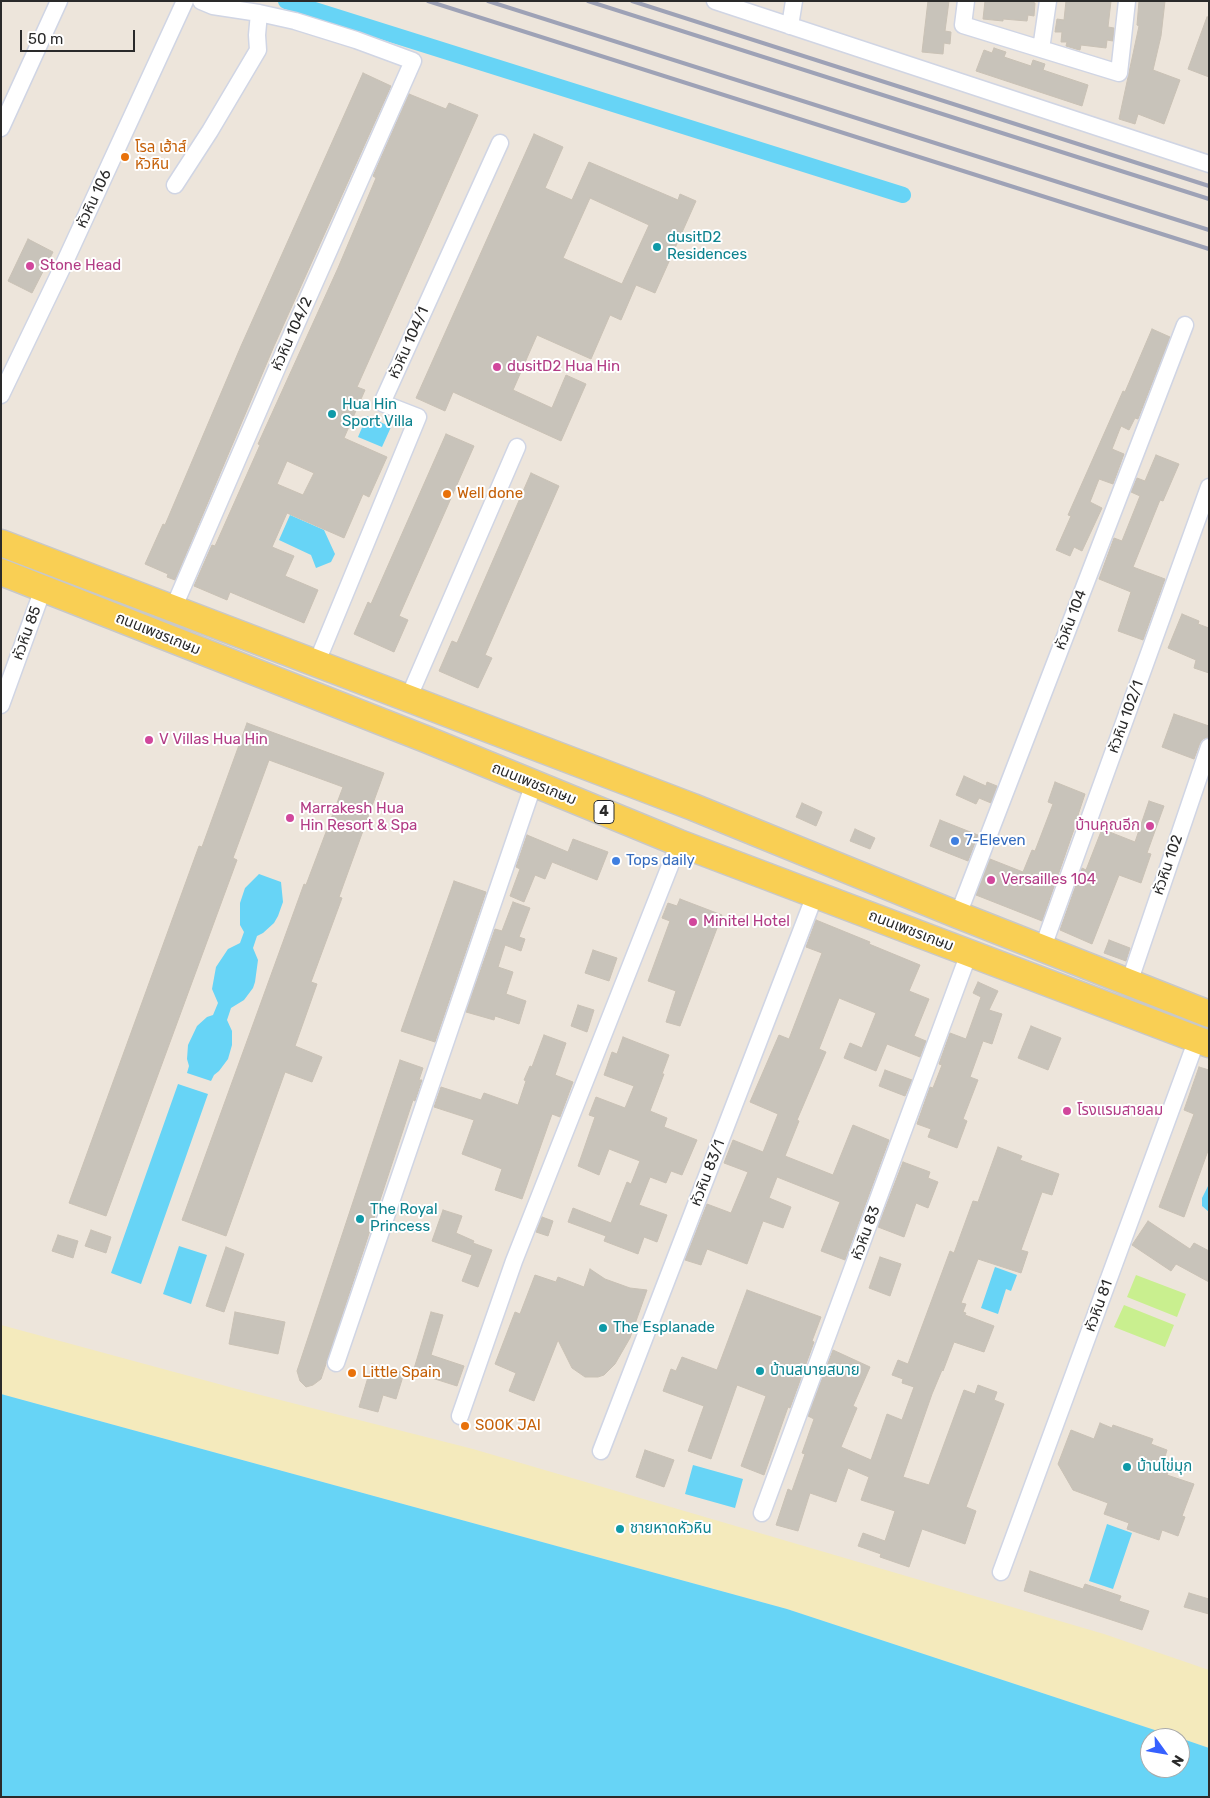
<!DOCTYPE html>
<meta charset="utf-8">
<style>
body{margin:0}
#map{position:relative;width:1210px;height:1798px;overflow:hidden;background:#ede5db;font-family:Rubik,sans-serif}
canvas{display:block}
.frame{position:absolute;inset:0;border:2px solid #2a2a2a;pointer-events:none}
.north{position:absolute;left:1140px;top:1728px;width:50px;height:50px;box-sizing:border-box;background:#fff;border:1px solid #aaa;border-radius:50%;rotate:122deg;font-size:14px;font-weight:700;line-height:20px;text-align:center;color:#2a2a2a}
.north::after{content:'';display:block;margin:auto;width:18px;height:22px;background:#3661ff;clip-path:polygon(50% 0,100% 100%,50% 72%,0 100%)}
.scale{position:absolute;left:20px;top:30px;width:115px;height:22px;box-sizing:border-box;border:2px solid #2a2a2a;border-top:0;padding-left:6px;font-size:15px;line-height:18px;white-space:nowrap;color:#2a2a2a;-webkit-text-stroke:4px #fff;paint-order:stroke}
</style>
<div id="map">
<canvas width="1210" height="1798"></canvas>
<div class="frame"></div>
<div class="north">N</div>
<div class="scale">50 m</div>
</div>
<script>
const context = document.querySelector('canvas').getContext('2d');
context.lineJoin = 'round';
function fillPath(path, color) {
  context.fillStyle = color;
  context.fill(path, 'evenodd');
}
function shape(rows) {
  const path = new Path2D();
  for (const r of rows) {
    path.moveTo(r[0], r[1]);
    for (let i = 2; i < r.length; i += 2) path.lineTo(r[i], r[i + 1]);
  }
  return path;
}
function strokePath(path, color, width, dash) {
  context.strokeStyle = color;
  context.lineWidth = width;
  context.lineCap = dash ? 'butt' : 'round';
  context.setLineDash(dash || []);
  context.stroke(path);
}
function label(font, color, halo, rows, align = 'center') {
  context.font = font + ' Rubik,"Noto Sans Thai",sans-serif';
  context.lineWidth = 4;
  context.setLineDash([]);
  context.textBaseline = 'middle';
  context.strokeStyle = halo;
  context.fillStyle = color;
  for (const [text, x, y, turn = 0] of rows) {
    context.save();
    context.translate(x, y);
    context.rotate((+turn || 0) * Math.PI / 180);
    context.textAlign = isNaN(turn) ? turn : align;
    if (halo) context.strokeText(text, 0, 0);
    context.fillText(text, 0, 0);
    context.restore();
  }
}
fillPath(shape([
 [1,1325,237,1389,473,1449,1104,1634,1209,1670,1209,1748,787,1609,1,1394]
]), '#f4eabc');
fillPath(shape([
 [1136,1275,1186,1294,1177,1317,1127,1297],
 [1124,1305,1174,1325,1165,1347,1114,1327]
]), '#c9ef8f');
fillPath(shape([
 [367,416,391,427,382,447,358,437],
 [290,515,324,530,335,554,331,562,316,568,311,555,279,540],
 [259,874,281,882,283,902,278,916,274,923,263,933,257,936,253,948,258,960,255,982,253,988,244,1000,231,1008,227,1020,232,1031,232,1045,228,1059,219,1071,214,1075,211,1081,187,1073,189,1066,187,1059,188,1045,197,1026,207,1017,213,1015,218,1003,212,989,216,967,228,949,240,943,244,932,240,925,240,903,245,888],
 [178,1084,208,1094,141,1284,111,1273],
 [1209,1184,1209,1212,1202,1206,1202,1198],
 [179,1246,207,1255,191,1304,163,1294],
 [995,1267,1017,1275,1011,1291,1006,1289,998,1314,981,1308],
 [1,1394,787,1609,1179,1738,1150,1738,1150,1768,1180,1768,1180,1738,1209,1748,1209,1797,1,1797],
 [693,1465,743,1479,735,1508,685,1494],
 [1107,1524,1132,1533,1113,1589,1089,1581]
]), '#67d4f6');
strokePath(shape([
 [286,1,903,195]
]), '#67d4f6', 16);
const building = shape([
 [928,1,949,1,945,31,951,32,950,44,944,43,943,54,922,52,928,1],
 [985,1,1029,1,1035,3,1034,16,1028,15,1027,21,1003,19,1003,21,983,19,985,1],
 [1066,1,1111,1,1108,27,1114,28,1113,41,1107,40,1106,48,1081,45,1080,50,1076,49,1066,46,1067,42,1061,42,1062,32,1055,32,1057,19,1064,20,1066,1],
 [1139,1,1165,1,1161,36,1153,70,1180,80,1164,124,1138,114,1135,124,1119,119,1139,26,1137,25,1139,1],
 [1207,17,1209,17,1209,77,1188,69,1207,17],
 [994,48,1006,52,1004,57,1031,66,1033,60,1045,64,1043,70,1088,85,1082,106,976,71,984,50,992,53,994,48],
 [363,73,391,86,274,346,175,580,167,577,168,574,145,564,163,524,165,525,241,346,363,73],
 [409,94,446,109,449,103,478,115,357,387,365,390,344,438,387,457,369,497,363,494,344,538,287,513,272,547,294,556,285,576,318,590,304,623,230,592,227,600,194,586,212,545,215,546,260,445,258,444,338,268,376,178,373,176,409,94],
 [287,461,314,473,303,495,277,484,287,461],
 [534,134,563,147,545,188,572,200,589,162,678,200,680,194,696,201,655,293,636,285,621,320,610,315,591,359,537,335,513,390,552,408,566,375,586,384,561,441,453,392,445,411,416,398,534,134],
 [590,198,649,225,622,284,563,258,590,198],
 [28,239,53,252,32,293,8,281,28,239],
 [1152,329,1170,337,1138,419,1135,418,1129,430,1121,426,1112,449,1124,454,1113,484,1099,479,1090,502,1102,508,1082,551,1074,547,1070,556,1056,550,1071,516,1068,515,1123,391,1125,392,1152,329],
 [446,434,474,446,399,616,408,620,394,652,354,634,368,602,371,604,446,434],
 [1156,455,1179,464,1163,501,1160,500,1133,567,1165,579,1143,640,1118,631,1131,592,1099,579,1114,538,1122,541,1140,496,1131,492,1137,478,1145,481,1156,455],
 [531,473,559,486,485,655,492,658,478,688,439,671,452,641,457,643,531,473],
 [1182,614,1199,621,1198,624,1209,628,1209,673,1194,668,1196,660,1168,648,1182,614],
 [1174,714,1209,726,1209,737,1203,739,1200,743,1194,759,1162,747,1174,714],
 [247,723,384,773,339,897,342,898,311,982,317,984,295,1046,322,1057,312,1082,285,1072,226,1236,182,1220,304,884,306,885,343,787,269,760,233,858,237,860,106,1216,69,1203,199,846,202,847,247,723],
 [964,776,986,786,987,782,997,786,991,803,979,798,976,804,956,795,964,776],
 [1055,782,1085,794,1078,815,1079,815,1042,921,976,895,990,859,1023,872,1032,850,1035,851,1053,804,1048,802,1055,782],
 [1149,801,1164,806,1147,853,1151,854,1141,883,1119,875,1092,944,1060,930,1082,868,1086,870,1102,829,1135,842,1149,801],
 [802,803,822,812,816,826,796,817,802,803],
 [940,820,978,835,968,861,930,846,940,820],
 [855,829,875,838,870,849,850,841,855,829],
 [527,835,568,852,573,839,608,852,597,880,552,862,545,879,535,875,524,902,510,896,520,869,516,867,527,835],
 [454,881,486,892,435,1042,401,1031,454,881],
 [680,899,722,915,680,1026,666,1022,676,991,648,981,670,921,662,918,668,903,677,906,680,899],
 [513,902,530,908,519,937,525,939,521,951,505,945,498,967,513,972,506,994,526,1001,519,1024,495,1016,494,1020,466,1012,495,929,502,931,513,902],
 [816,920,870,942,869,944,920,965,909,991,929,999,914,1036,926,1041,920,1057,887,1044,876,1071,844,1058,850,1043,862,1048,876,1013,839,998,819,1049,826,1052,797,1120,799,1121,785,1156,833,1175,853,1125,889,1140,845,1260,821,1251,840,1202,777,1177,769,1198,791,1207,783,1228,763,1221,747,1264,707,1249,701,1265,685,1260,707,1204,731,1213,748,1172,724,1163,733,1140,763,1152,778,1114,750,1102,779,1035,789,1039,822,953,806,947,816,920],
 [1109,940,1130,948,1126,961,1104,953,1109,940],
 [593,950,617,958,609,981,585,973,593,950],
 [978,982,998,991,989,1010,1002,1014,992,1044,983,1041,970,1077,978,1080,963,1119,967,1121,957,1148,928,1137,931,1129,917,1124,930,1087,933,1088,942,1065,939,1064,950,1033,966,1039,981,997,973,993,978,982],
 [578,1005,594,1010,587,1032,571,1026,578,1005],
 [1031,1026,1061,1038,1048,1070,1018,1058,1031,1026],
 [544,1035,566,1043,555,1075,573,1082,560,1117,552,1114,522,1199,495,1190,502,1169,462,1154,474,1120,434,1107,441,1087,481,1100,484,1093,518,1105,526,1081,524,1080,530,1066,532,1067,544,1035],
 [623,1037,669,1055,662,1074,664,1074,650,1111,667,1118,664,1127,697,1140,682,1175,671,1171,666,1183,650,1177,639,1205,667,1215,657,1242,644,1237,638,1254,604,1241,606,1236,568,1222,573,1208,611,1223,627,1182,631,1184,640,1161,609,1149,599,1175,578,1166,595,1117,589,1115,596,1097,625,1108,634,1086,604,1075,612,1052,617,1054,623,1037],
 [400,1060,423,1068,419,1080,422,1080,415,1101,413,1100,321,1379,313,1385,306,1387,300,1381,297,1371,400,1060],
 [1199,1067,1209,1070,1209,1148,1184,1217,1159,1207,1194,1114,1184,1110,1199,1067],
 [885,1070,912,1080,905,1096,879,1086,885,1070],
 [998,1147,1022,1156,1020,1160,1059,1174,1052,1195,1042,1192,1021,1250,1028,1252,1021,1273,978,1259,961,1303,966,1304,963,1312,966,1313,965,1315,994,1326,984,1352,954,1342,943,1371,942,1370,932,1394,903,1477,929,1485,964,1390,975,1394,978,1385,997,1392,994,1400,1004,1404,966,1507,976,1511,965,1544,922,1529,909,1567,880,1557,881,1554,858,1546,863,1533,885,1541,895,1511,861,1500,869,1477,848,1468,836,1502,810,1493,798,1531,776,1525,788,1489,792,1491,805,1454,802,1453,814,1419,808,1416,833,1350,870,1367,853,1406,857,1408,841,1447,871,1460,887,1414,902,1420,914,1387,902,1383,903,1379,892,1375,898,1360,908,1364,950,1251,954,1253,973,1201,978,1202,998,1147],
 [903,1162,930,1172,928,1178,938,1182,928,1208,916,1203,904,1237,878,1227,903,1162],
 [443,1210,462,1216,456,1233,474,1241,473,1243,492,1250,478,1287,462,1281,472,1255,432,1241,443,1210],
 [542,1217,553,1221,548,1236,536,1232,542,1217],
 [1148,1221,1190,1249,1194,1243,1209,1251,1209,1282,1176,1264,1171,1271,1132,1245,1148,1221],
 [91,1230,111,1237,106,1253,85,1246,91,1230],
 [58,1235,78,1241,73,1258,52,1251,58,1235],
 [226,1247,244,1254,224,1312,206,1306,226,1247],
 [880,1257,901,1264,890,1296,869,1288,880,1257],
 [590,1269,605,1279,630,1288,647,1290,630,1338,615,1364,604,1375,598,1377,585,1377,572,1368,558,1340,534,1401,509,1391,516,1373,495,1364,515,1312,520,1314,535,1275,556,1282,558,1277,584,1287,590,1269],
 [747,1290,821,1317,812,1341,814,1342,790,1408,788,1407,764,1475,741,1466,766,1396,737,1385,711,1459,688,1451,704,1406,663,1391,671,1369,676,1371,682,1357,717,1370,747,1290],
 [235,1312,285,1322,278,1354,229,1344,235,1312],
 [431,1312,443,1315,431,1355,464,1366,457,1386,413,1372,431,1312],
 [372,1364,404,1373,396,1399,383,1395,378,1412,359,1407,372,1364],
 [1100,1423,1112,1428,1113,1425,1153,1439,1151,1444,1167,1450,1164,1460,1172,1462,1167,1475,1194,1484,1182,1516,1185,1517,1178,1536,1162,1530,1159,1540,1127,1529,1129,1523,1104,1514,1108,1503,1073,1490,1058,1464,1071,1430,1094,1439,1100,1423],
 [645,1450,674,1460,664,1487,636,1477,645,1450],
 [1030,1571,1083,1589,1085,1584,1121,1596,1119,1601,1149,1611,1142,1630,1024,1591,1030,1571],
 [1189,1593,1209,1599,1209,1614,1184,1607,1189,1593]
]);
fillPath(building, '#c8c3ba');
strokePath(building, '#c9c1b5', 1);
const street = shape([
 [715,1,1209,164],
 [966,1,963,25,1119,73,1127,1],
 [790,26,794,1],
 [1041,49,1048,1],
 [1,128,59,1],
 [175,185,210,131,258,50,257,35,259,13],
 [1,395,63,266,185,1],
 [173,609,284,352,413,61,356,40,295,21,259,13,213,6,201,1],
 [317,662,418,417,382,403,500,143],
 [408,699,517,447],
 [1,705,43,589],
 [958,915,1185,325],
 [1043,947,1209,487],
 [1129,983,1209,747],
 [336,1363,534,783],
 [460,1416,514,1261,679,843],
 [601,1451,815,895],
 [762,1513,969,953],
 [1001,1572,1197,1039]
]);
const primary = shape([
 [1,543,693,807,958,915,1209,1014],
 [1,572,428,740,679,843,1209,1044]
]);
strokePath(street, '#d0d5e4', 19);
strokePath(primary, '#c8c8c8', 29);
strokePath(street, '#fff', 16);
strokePath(primary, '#f9cf54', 26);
strokePath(shape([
 [428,1,1209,249],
 [488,1,1209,230],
 [588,1,1209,199],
 [632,1,1209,186]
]), '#9ea2b6', 4);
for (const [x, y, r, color] of [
 [125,157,5,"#e8710a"],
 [657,247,5,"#0f9aa8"],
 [30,266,5,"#d1479c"],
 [497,367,5,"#d1479c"],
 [332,414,5,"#0f9aa8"],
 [447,494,5,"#e8710a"],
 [149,740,5,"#d1479c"],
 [290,818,5,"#d1479c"],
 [1150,826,5,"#d1479c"],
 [955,841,5,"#3f7fe0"],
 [616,861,5,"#3f7fe0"],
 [991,880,5,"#d1479c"],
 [693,922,5,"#d1479c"],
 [1067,1111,5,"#d1479c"],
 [360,1219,5,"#0f9aa8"],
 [603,1328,5,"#0f9aa8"],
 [760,1371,5,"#0f9aa8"],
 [352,1373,5,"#e8710a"],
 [465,1426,5,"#e8710a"],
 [1127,1467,5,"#0f9aa8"],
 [620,1529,5,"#0f9aa8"]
]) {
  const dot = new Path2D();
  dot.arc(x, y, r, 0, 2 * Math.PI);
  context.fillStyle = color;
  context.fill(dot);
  strokePath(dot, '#fff', 2);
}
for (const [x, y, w] of [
 [604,812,20]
]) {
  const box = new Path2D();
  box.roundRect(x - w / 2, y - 11.5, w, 23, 4);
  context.fillStyle = '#fff';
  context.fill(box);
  strokePath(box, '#2a2a2a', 1);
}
label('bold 14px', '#2a2a2a', null, [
 ["4",604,812]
]);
label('15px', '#c56008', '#fff', [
 ["โรล เฮ้าส์",135,148],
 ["หัวหิน",135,165],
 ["Well done",457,494],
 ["Little Spain",362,1373],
 ["SOOK JAI",475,1426]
], 'left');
label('15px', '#2a2a2a', '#fff', [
 ["หัวหิน 106",94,199,-65],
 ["หัวหิน 104/2",292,334,-66],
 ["หัวหิน 104/1",409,343,-66],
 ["หัวหิน 104",1071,620,-69],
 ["หัวหิน 85",27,633,-70],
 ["ถนนเพชรเกษม",158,634,22],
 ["หัวหิน 102/1",1126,717,-70],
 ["ถนนเพชรเกษม",534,784,22],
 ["หัวหิน 102",1168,865,-71],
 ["ถนนเพชรเกษม",911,931,21],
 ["หัวหิน 83/1",708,1173,-69],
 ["หัวหิน 83",866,1233,-70],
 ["หัวหิน 81",1099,1306,-70]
]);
label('15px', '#0d838f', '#fff', [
 ["dusitD2",667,238],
 ["Residences",667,255],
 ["Hua Hin",342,405],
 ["Sport Villa",342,422],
 ["The Royal",370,1210],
 ["Princess",370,1227],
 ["The Esplanade",613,1328],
 ["บ้านสบายสบาย",770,1371],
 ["บ้านไข่มุก",1137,1467],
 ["ชายหาดหัวหิน",630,1529]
], 'left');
label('15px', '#b23c85', '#fff', [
 ["Stone Head",40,266],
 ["dusitD2 Hua Hin",507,367],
 ["V Villas Hua Hin",159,740],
 ["Marrakesh Hua",300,809],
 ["Hin Resort & Spa",300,826],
 ["บ้านคุณอีก",1140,826,"right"],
 ["Versailles 104",1001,880],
 ["Minitel Hotel",703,922],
 ["โรงแรมสายลม",1077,1111]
], 'left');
label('15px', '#366cbe', '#fff', [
 ["7-Eleven",965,841],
 ["Tops daily",626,861]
], 'left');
</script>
